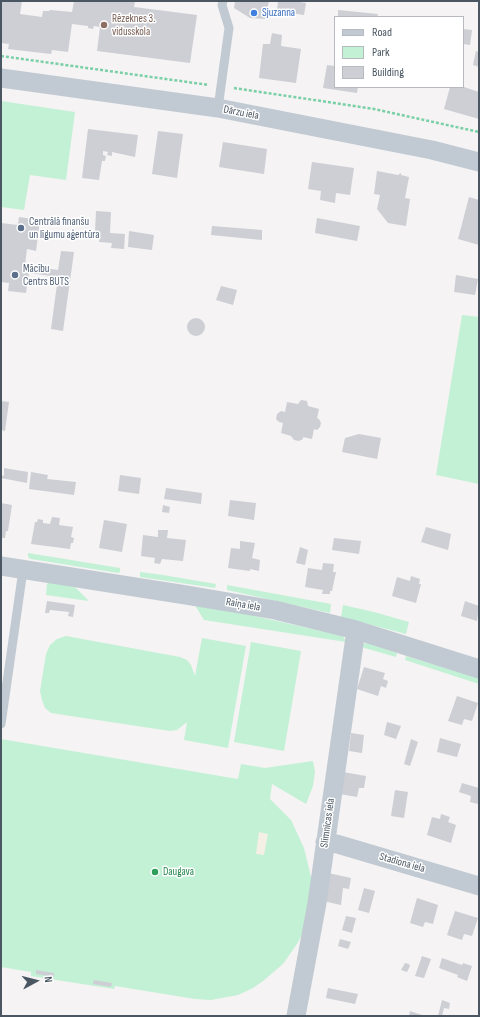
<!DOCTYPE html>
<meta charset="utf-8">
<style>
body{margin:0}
#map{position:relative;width:480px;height:1017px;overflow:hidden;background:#f5f3f3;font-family:"Sofia Sans Condensed",sans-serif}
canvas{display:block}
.frame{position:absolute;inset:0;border:2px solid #4a5661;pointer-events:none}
.legend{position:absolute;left:334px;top:16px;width:130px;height:72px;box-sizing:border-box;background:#fff;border:1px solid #b7bbc0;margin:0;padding:5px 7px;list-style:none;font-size:12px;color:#4a5661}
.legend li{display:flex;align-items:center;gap:8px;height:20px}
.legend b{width:20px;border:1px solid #b7bbc0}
.north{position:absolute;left:16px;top:961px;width:40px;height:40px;-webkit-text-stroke:3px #fff;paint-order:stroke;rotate:83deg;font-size:11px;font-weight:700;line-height:16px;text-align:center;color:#4a5661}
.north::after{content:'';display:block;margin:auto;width:14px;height:18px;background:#4a5661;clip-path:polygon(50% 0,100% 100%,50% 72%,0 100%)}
</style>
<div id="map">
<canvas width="480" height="1017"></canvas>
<div class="frame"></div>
<ul class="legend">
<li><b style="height:5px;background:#c1cad2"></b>Road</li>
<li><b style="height:11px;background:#c3f1d5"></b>Park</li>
<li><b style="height:11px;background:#cdcfd5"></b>Building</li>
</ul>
<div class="north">N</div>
</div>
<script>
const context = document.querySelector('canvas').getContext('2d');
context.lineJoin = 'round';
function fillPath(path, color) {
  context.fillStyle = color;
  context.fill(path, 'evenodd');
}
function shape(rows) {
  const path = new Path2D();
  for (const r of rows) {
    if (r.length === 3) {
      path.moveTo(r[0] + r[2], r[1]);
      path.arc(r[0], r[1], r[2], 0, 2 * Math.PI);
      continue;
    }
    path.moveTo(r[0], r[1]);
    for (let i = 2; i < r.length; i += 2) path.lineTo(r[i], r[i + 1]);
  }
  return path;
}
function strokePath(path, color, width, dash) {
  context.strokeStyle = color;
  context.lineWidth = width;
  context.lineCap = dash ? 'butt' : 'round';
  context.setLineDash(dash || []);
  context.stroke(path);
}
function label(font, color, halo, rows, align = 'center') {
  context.font = font + ' "Sofia Sans Condensed",sans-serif';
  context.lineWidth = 3;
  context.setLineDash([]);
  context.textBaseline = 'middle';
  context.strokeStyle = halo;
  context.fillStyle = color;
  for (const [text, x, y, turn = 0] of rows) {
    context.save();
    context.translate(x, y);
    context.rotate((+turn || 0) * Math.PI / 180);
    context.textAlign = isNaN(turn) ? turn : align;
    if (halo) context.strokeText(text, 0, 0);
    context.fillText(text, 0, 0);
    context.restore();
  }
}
fillPath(shape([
 [1,101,75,112,66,180,30,175,24,210,1,207],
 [462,315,479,317,479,484,436,475],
 [28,553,120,568,120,572,118,573,31,559,28,557],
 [140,572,163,575,216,584,215,588,140,577],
 [49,582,75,587,89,601,46,595,47,584],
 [227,585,331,604,330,613,227,590],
 [197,605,211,606,343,636,346,642,204,620,196,607],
 [343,605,374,612,409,622,406,634,341,617],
 [66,636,180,657,187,660,191,665,195,676,202,638,246,646,228,748,184,740,187,722,177,730,170,731,51,713,45,708,42,700,40,691,46,654,50,645,57,639],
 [251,642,301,651,284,751,234,742],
 [368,643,397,653,396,657,361,647,362,644],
 [406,656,479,678,479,684,405,660],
 [1,739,238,779,241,764,265,768,313,761,315,771,313,786,306,804,272,784,270,799,291,820,304,848,311,877,311,896,304,931,297,944,283,964,263,981,253,988,238,995,211,1000,195,999,115,986,114,989,31,976,31,972,1,967]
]), '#c3f1d5');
fillPath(shape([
 [259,832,268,834,264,855,256,854]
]), '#f5f0e5');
fillPath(shape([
 [1,1,22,1,20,14,42,17,43,11,49,11,50,10,72,12,74,1,135,1,134,7,197,15,190,63,97,51,100,27,94,26,93,29,88,28,88,26,72,24,68,52,52,50,51,54,8,49,9,44,1,43],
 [235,1,269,1,265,19,250,18,234,8],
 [278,1,293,1,306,3,304,15,277,11],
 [338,10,378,14,377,17,338,17],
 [463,29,472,30,470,45,463,44],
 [272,33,282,35,281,46,301,49,296,83,259,78,263,44,270,44],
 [476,51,479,52,479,67,473,65],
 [327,65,335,66,335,87,358,87,357,93,323,88],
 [450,87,464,87,479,92,479,119,444,109],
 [88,129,138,135,135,157,112,152,112,156,107,155,108,152,103,151,103,155,106,156,105,161,102,161,99,180,82,178],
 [158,131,183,134,177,178,152,174],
 [223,142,267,149,264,174,219,167],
 [312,162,354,168,350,195,336,193,335,203,320,200,321,191,308,189],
 [377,171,398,175,401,173,401,175,409,177,405,198,410,199,406,226,388,223,377,209,380,195,374,194],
 [469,197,479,200,479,245,458,239],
 [96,211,111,212,110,233,125,234,124,249,111,248,112,243,99,242,100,232,95,232],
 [19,217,40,220,36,251,27,249,25,265,58,270,61,251,74,252,63,331,51,329,58,277,29,273,26,293,8,291,9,283,1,282,1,223,18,225],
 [317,218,360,226,357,241,315,233],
 [212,226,262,230,262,240,211,235],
 [129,231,154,235,152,250,128,247],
 [456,275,478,279,475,295,454,292],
 [221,286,237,290,233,305,216,300],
 [196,327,9],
 [301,400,307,401,308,406,319,409,317,418,319,419,321,423,320,427,317,430,314,429,312,439,303,437,303,439,299,441,294,440,291,436,281,433,283,423,279,422,276,419,277,414,281,411,285,412,287,402,298,404],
 [1,401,9,402,5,431,1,430],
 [359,434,381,438,377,459,342,452,345,438],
 [4,468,28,472,27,483,1,478,1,475,4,476],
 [31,472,48,475,47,479,76,482,74,495,29,489],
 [120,475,141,478,139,494,118,491],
 [166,488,202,493,201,504,164,499],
 [230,500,256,503,254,520,228,516],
 [1,503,12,505,8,531,6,531,5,538,1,538],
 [163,505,170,507,169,513,162,512],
 [52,517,60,518,59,525,73,527,71,537,74,538,73,543,71,543,70,549,31,544,35,522,37,522,38,519,43,520,43,523,50,524],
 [104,520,127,524,122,552,99,548],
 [426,527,451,534,448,550,421,542],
 [158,530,168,530,167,538,186,540,183,561,162,559,160,564,154,563,155,558,141,556,143,535,158,537],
 [334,538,361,541,359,554,332,550],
 [240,541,255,543,252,558,260,560,259,571,250,569,250,571,228,568,231,548,240,549],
 [300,547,308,550,305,565,296,563],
 [323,563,334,564,333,572,336,572,332,591,330,591,330,594,322,594,323,590,305,587,308,568,322,570],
 [411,576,420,579,419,584,421,584,416,603,392,596,397,577,410,581],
 [47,601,75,605,73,617,68,616,69,612,50,610,49,613,45,613],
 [465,601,479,606,477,621,461,616],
 [364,667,385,673,383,679,388,681,386,688,381,686,378,696,357,689],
 [457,696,478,703,472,721,464,719,462,725,448,721],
 [387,722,401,726,396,739,384,735],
 [351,733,364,735,362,753,349,751],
 [440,738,461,744,457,757,437,752],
 [411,739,418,742,410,766,404,764],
 [343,772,366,776,364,788,359,788,357,797,340,794],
 [462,783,479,788,478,804,470,802,471,796,459,792],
 [395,790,408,792,404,818,391,816],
 [441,814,450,817,448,822,456,825,451,843,427,835,432,817,440,819],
 [328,873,351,878,349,889,343,888,341,905,323,901],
 [364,888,375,891,369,913,358,910],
 [417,898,438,905,433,924,425,922,423,927,410,923],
 [455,911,478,918,472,936,464,934,462,940,447,935],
 [346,916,356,918,352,933,342,930],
 [340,939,351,942,348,949,338,946],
 [422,956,431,959,424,978,415,976],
 [442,958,462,965,463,963,472,966,467,981,457,977,458,975,439,968],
 [405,963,409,964,410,966,407,972,401,970],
 [36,970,54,973,54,977,36,974],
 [94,980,112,983,111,987,93,984],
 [328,988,358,994,355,1004,326,998],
 [442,1000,450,1003,449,1009,444,1008,442,1016,438,1016],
 [410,1011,425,1016,409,1016]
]), '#cdcfd5');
strokePath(shape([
 [1,56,209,85],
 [234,88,374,109,479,132]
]), '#7ad0a6', 2.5, [3, 2]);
strokePath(shape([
 [218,108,229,28,222,5,223,1],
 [1,724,23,570]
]), '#c1cad2', 9);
strokePath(shape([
 [1,78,218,108,432,150,479,162],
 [1,566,186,595,275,610,356,630,479,669],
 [325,842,337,844,479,886],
 [296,1016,317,903,356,630]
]), '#c1cad2', 19);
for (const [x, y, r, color] of [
 [254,13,4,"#3f7fe0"],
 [104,25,4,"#8d6e63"],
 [21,228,4,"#5c6f8a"],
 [15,275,4,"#5c6f8a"],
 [155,872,4,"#2e9e5b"]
]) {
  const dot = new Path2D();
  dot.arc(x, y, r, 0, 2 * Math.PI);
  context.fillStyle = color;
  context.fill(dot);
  strokePath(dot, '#fff', 1.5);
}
label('11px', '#366cbe', '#fff', [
 ["Sjuzanna",262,13]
], 'left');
label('11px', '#785e54', '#fff', [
 ["Rēzeknes 3.",112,19],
 ["vidusskola",112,32]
], 'left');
label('11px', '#4a5661', '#fff', [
 ["Dārzu iela",241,113,11],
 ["Raiņa iela",243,605,10],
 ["Slimnīcas iela",328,823,-82],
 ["Stadiona iela",402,863,16]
]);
label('11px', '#4e5e75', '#fff', [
 ["Centrālā finanšu",29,222],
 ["un līgumu aģentūra",29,235],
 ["Mācību",23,269],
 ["Centrs BUTS",23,282]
], 'left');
label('11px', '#27864d', '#fff', [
 ["Daugava",163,872]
], 'left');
</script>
